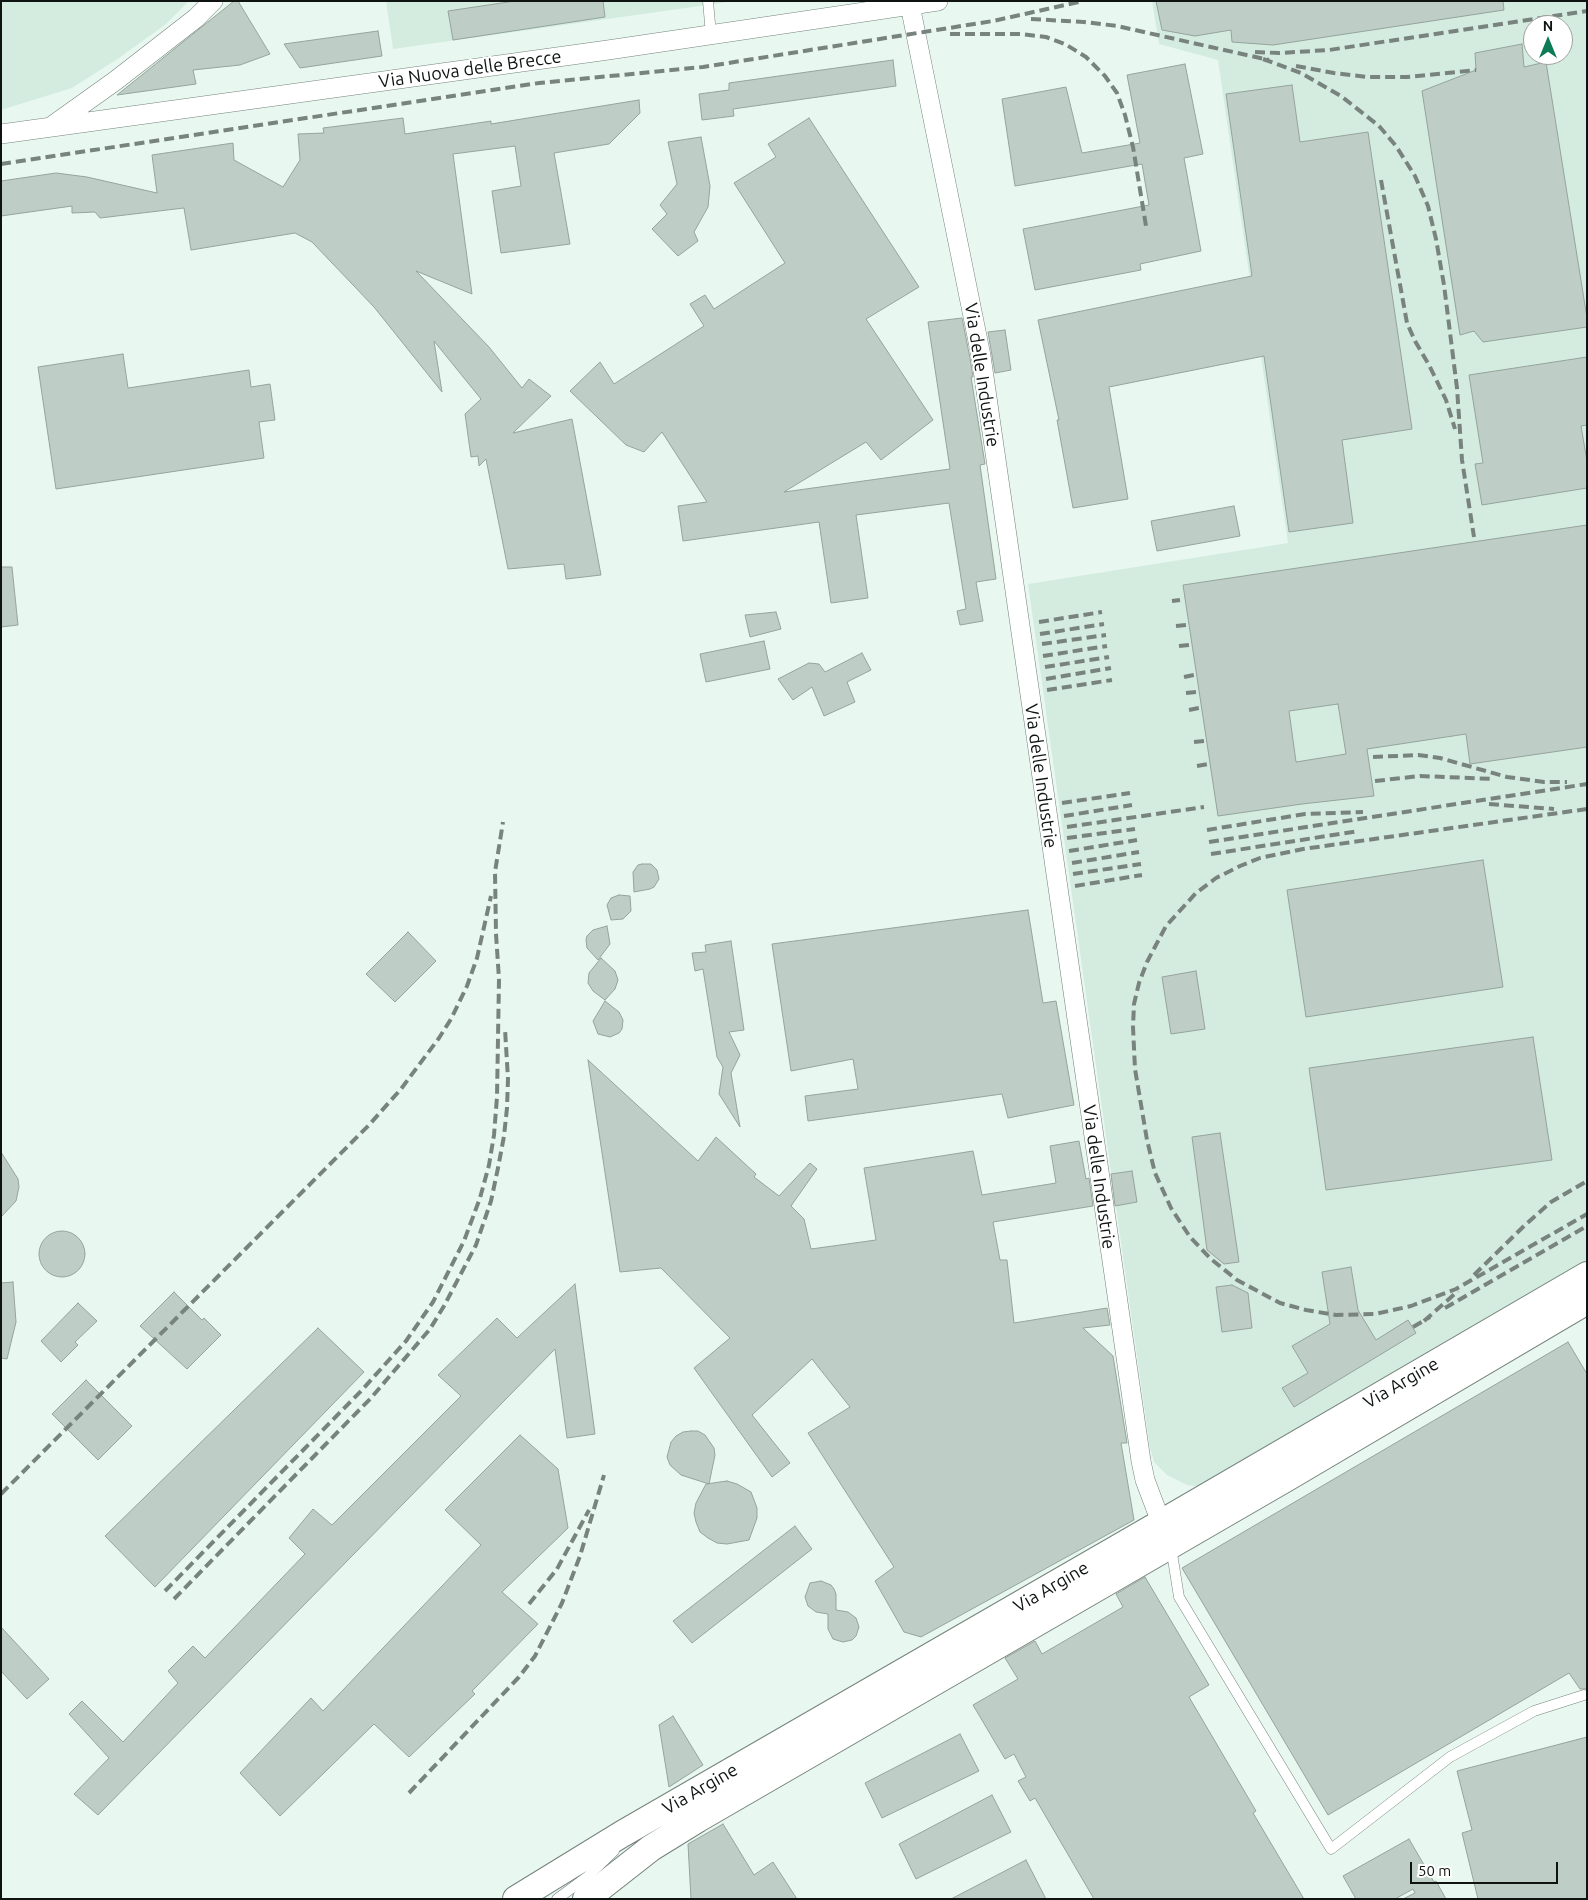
<!DOCTYPE html>
<style>
body{margin:0}
#map{position:relative;width:1588px;height:1900px;overflow:hidden;background:#e8f8f0;font-family:Ubuntu,sans-serif}
canvas{display:block}
.frame{position:absolute;inset:0;border:2px solid #0f1412;pointer-events:none}
.north{position:absolute;left:1523px;top:15px;width:50px;height:50px;box-sizing:border-box;background:#fff;border:1px solid #9fa1a0;border-radius:50%;rotate:0deg;font-size:14px;font-weight:700;line-height:20px;text-align:center;color:#0f1412}
.north::after{content:'';display:block;margin:auto;width:18px;height:22px;background:#0d7b56;clip-path:polygon(50% 0,100% 100%,50% 72%,0 100%)}
.scale{position:absolute;left:1410px;top:1862px;width:148px;height:22px;box-sizing:border-box;border:2px solid #0f1412;border-top:0;padding-left:6px;font-size:15px;line-height:18px;white-space:nowrap;color:#0f1412;-webkit-text-stroke:4px #fff;paint-order:stroke}
</style>
<div id="map">
<canvas width="1588" height="1900"></canvas>
<div class="frame"></div>
<div class="north">N</div>
<div class="scale">50 m</div>
</div>
<script>
const context = document.querySelector('canvas').getContext('2d');
context.lineJoin = 'round';
function fillPath(path, color) {
  context.fillStyle = color;
  context.fill(path, 'evenodd');
}
function shape(rows) {
  const path = new Path2D();
  for (const r of rows) {
    if (r.length === 3) {
      path.moveTo(r[0] + r[2], r[1]);
      path.arc(r[0], r[1], r[2], 0, 2 * Math.PI);
      continue;
    }
    path.moveTo(r[0], r[1]);
    for (let i = 2; i < r.length; i += 2) path.lineTo(r[i], r[i + 1]);
  }
  return path;
}
function strokePath(path, color, width, dash) {
  context.strokeStyle = color;
  context.lineWidth = width;
  context.lineCap = dash ? 'butt' : 'round';
  context.setLineDash(dash || []);
  context.stroke(path);
}
function label(font, color, halo, rows, align = 'center') {
  context.font = font + ' Ubuntu,sans-serif';
  context.lineWidth = 4;
  context.setLineDash([]);
  context.textBaseline = 'middle';
  context.strokeStyle = halo;
  context.fillStyle = color;
  for (const [text, x, y, turn = 0] of rows) {
    context.save();
    context.translate(x, y);
    context.rotate((+turn || 0) * Math.PI / 180);
    context.textAlign = isNaN(turn) ? turn : align;
    if (halo) context.strokeText(text, 0, 0);
    context.fillText(text, 0, 0);
    context.restore();
  }
}
fillPath(shape([
 [1,1,189,1,166,24,119,58,72,88,1,110],
 [386,1,736,1,393,49],
 [1152,1,1587,1,1587,1262,1202,1487,1187,1485,1167,1475,1154,1462,1150,1448,1028,584,1288,543,1218,60,1159,44],
 [1533,25,1563,25,1563,55,1533,55]
]), '#d4ece0');
const building = shape([
 [234,1,238,1,270,54,240,65,193,70,196,84,117,95,234,1],
 [515,1,603,1,605,17,453,40,448,11,515,1],
 [1156,1,1503,1,1504,10,1273,45,1232,42,1231,30,1195,36,1162,30,1156,1],
 [378,31,382,56,300,68,284,44,378,31],
 [1522,44,1524,67,1546,62,1587,318,1587,327,1483,342,1474,331,1460,335,1422,91,1476,70,1475,53,1522,44],
 [893,60,896,86,733,109,734,116,702,120,699,94,729,90,729,83,893,60],
 [1185,64,1203,154,1184,158,1201,251,1140,264,1141,270,1035,290,1023,229,1149,205,1142,164,1015,186,1002,99,1066,87,1082,153,1140,143,1127,75,1185,64],
 [1292,85,1300,142,1368,132,1412,429,1342,440,1353,523,1289,532,1264,356,1109,387,1128,499,1073,508,1057,420,1059,420,1038,320,1252,276,1226,94,1292,85],
 [639,100,640,113,609,144,554,153,570,244,501,253,492,191,521,186,515,146,453,154,472,294,416,271,489,347,522,388,529,379,551,396,513,433,572,419,601,575,566,579,564,564,508,569,486,459,479,466,478,456,471,457,465,414,481,399,434,341,442,392,374,307,312,242,295,233,191,250,184,208,100,218,95,212,72,213,72,206,1,216,1,181,56,173,87,177,157,193,152,155,233,143,234,160,283,187,300,160,298,134,324,133,323,128,403,118,405,134,491,121,491,124,639,100],
 [809,118,919,287,866,319,933,420,881,460,866,442,784,492,950,469,928,322,962,318,970,358,973,377,971,377,985,464,980,465,996,579,976,582,983,621,960,625,957,611,966,609,949,503,856,515,868,598,831,603,819,522,683,541,678,506,707,502,662,432,644,452,626,445,570,391,600,362,614,384,704,326,690,304,705,295,714,309,785,263,734,183,776,157,768,144,809,118],
 [701,137,710,186,708,207,694,232,698,241,678,256,652,229,667,214,660,205,677,184,668,142,701,137],
 [1005,330,1011,370,995,373,988,332,1005,330],
 [123,354,128,388,249,370,251,387,270,384,275,420,259,422,264,458,56,489,38,367,123,354],
 [1587,357,1587,425,1581,426,1587,461,1587,488,1482,505,1475,464,1483,463,1469,375,1587,357],
 [1234,506,1240,536,1157,551,1151,521,1234,506],
 [1587,525,1587,747,1470,764,1466,734,1367,749,1374,796,1302,804,1218,816,1183,585,1587,525],
 [1338,704,1346,754,1296,762,1289,711,1338,704],
 [1,567,12,567,18,625,1,627,1,567],
 [776,612,781,629,750,637,745,615,776,612],
 [764,641,770,669,706,682,700,654,764,641],
 [862,653,871,670,847,682,855,702,824,716,812,687,793,700,778,679,809,663,819,664,825,672,862,653],
 [1483,860,1503,987,1306,1017,1287,890,1483,860],
 [642,864,651,864,657,870,659,879,654,887,650,889,634,892,633,872,638,865,642,864],
 [619,895,630,896,631,911,623,919,611,920,607,905,611,898,619,895],
 [1028,910,1043,1003,1056,1001,1074,1105,1008,1118,1002,1094,808,1121,805,1096,858,1089,853,1059,791,1071,772,944,1028,910],
 [607,926,610,944,598,960,587,948,586,940,587,936,593,930,607,926],
 [408,932,436,961,395,1002,366,974,408,932],
 [731,941,744,1030,729,1032,740,1055,731,1073,740,1127,719,1094,723,1067,717,1057,703,969,695,971,692,953,706,952,705,945,731,941],
 [601,958,615,971,618,980,615,989,605,1000,593,991,588,983,589,973,601,958],
 [1196,971,1205,1029,1171,1034,1162,977,1196,971],
 [605,1001,619,1012,623,1020,622,1029,619,1033,610,1037,598,1034,593,1021,605,1001],
 [1533,1037,1552,1160,1326,1190,1309,1068,1533,1037],
 [588,1060,698,1161,716,1137,756,1174,754,1177,779,1196,810,1163,817,1169,791,1206,804,1219,811,1249,876,1240,864,1168,973,1151,982,1195,1056,1183,1050,1146,1079,1141,1086,1179,1089,1178,1093,1206,993,1222,1000,1260,1007,1260,1014,1323,1107,1308,1110,1325,1083,1328,1113,1356,1127,1443,1121,1443,1134,1520,921,1637,904,1632,875,1581,894,1567,808,1433,850,1407,812,1359,752,1415,790,1463,772,1477,694,1368,730,1338,661,1268,620,1272,588,1060],
 [1220,1133,1239,1262,1224,1264,1207,1250,1192,1137,1220,1133],
 [1,1152,18,1179,19,1187,16,1201,1,1217,1,1152],
 [1132,1171,1137,1202,1115,1206,1111,1174,1132,1171],
 [62,1254,23],
 [1351,1267,1358,1310,1376,1340,1408,1320,1416,1333,1294,1407,1282,1388,1308,1373,1292,1346,1330,1324,1322,1272,1351,1267],
 [13,1282,16,1322,7,1359,1,1358,1,1283,13,1282],
 [575,1284,595,1434,567,1438,555,1349,98,1815,74,1794,109,1758,69,1714,82,1701,123,1742,178,1683,168,1671,193,1646,205,1658,305,1554,289,1538,313,1509,332,1525,461,1396,438,1375,497,1318,517,1338,575,1284],
 [1232,1285,1248,1293,1252,1328,1222,1332,1216,1287,1232,1285],
 [174,1292,202,1320,204,1318,221,1335,187,1369,140,1326,174,1292],
 [78,1303,97,1321,75,1342,78,1345,61,1362,41,1341,78,1303],
 [318,1328,364,1372,155,1587,105,1536,318,1328],
 [1568,1342,1587,1374,1587,1689,1580,1689,1569,1673,1328,1815,1182,1568,1568,1342],
 [86,1380,132,1426,98,1460,52,1414,86,1380],
 [691,1431,698,1431,705,1435,714,1448,715,1455,709,1484,681,1475,670,1465,667,1457,671,1442,676,1436,683,1432,691,1431],
 [520,1435,558,1469,568,1528,502,1592,538,1624,472,1691,475,1694,409,1757,374,1724,280,1816,240,1773,311,1698,323,1711,481,1545,445,1510,520,1435],
 [727,1481,737,1484,751,1492,757,1508,757,1518,749,1540,727,1544,717,1543,708,1538,700,1532,696,1522,694,1513,696,1503,706,1484,727,1481],
 [795,1526,812,1549,692,1643,673,1621,795,1526],
 [1145,1577,1209,1685,1189,1697,1256,1811,1253,1813,1304,1899,1094,1899,1035,1798,1030,1801,1018,1781,1026,1777,1014,1754,1005,1759,973,1705,1018,1679,1005,1658,1035,1641,1042,1654,1123,1607,1116,1594,1145,1577],
 [821,1581,831,1585,834,1589,836,1594,836,1610,848,1612,856,1618,859,1627,856,1636,852,1640,843,1642,833,1639,828,1629,828,1614,816,1612,808,1606,805,1597,810,1583,821,1581],
 [1,1627,49,1679,27,1699,1,1671,1,1627],
 [673,1716,703,1765,669,1787,659,1725,673,1716],
 [960,1734,979,1771,882,1818,865,1783,960,1734],
 [1587,1737,1587,1899,1478,1899,1462,1833,1472,1830,1457,1771,1587,1737],
 [992,1795,1011,1832,916,1879,899,1844,992,1795],
 [723,1824,754,1875,773,1862,797,1899,691,1899,688,1844,723,1824],
 [1409,1839,1434,1882,1436,1881,1446,1899,1403,1899,1415,1893,1413,1889,1395,1899,1356,1899,1343,1876,1409,1839],
 [1026,1860,1046,1899,951,1899,1026,1860]
]);
fillPath(building, '#becdc5');
strokePath(building, '#95a49c', 1);
const lane = shape([
 [708,1,711,35],
 [1171,1547,1179,1597,1331,1849,1450,1757,1534,1711,1584,1695],
 [557,1899,587,1877,614,1851]
]);
const street = shape([
 [910,5,981,356,1141,1461,1145,1480,1165,1533],
 [52,126,115,81,196,18,213,1],
 [1,134,608,50,938,1]
]);
const secondary = shape([
 [516,1899,622,1834,1161,1523,1587,1275],
 [586,1899,651,1848,698,1819,1287,1478,1587,1301]
]);
strokePath(lane, '#75837c', 11);
strokePath(street, '#75837c', 20);
strokePath(secondary, '#75837c', 28);
strokePath(lane, '#fff', 10);
strokePath(street, '#fff', 19);
strokePath(secondary, '#fff', 26);
strokePath(shape([
 [1031,19,1084,22,1117,26,1269,60],
 [950,34,1021,34,1046,37,1065,44,1086,57,1105,76,1117,93,1125,115,1133,147,1146,226],
 [1255,52,1279,53,1329,50,1587,11],
 [1263,59,1301,73,1341,96,1379,126,1396,146,1415,176,1428,206,1436,239,1444,285,1457,388,1462,460,1474,537],
 [1296,66,1334,73,1368,77,1407,77,1476,70],
 [1,164,539,83,703,67,993,21,1083,1],
 [1381,180,1407,323,1415,341,1429,365,1446,400,1455,429],
 [1172,601,1180,600],
 [1039,622,1102,612],
 [1176,626,1186,625],
 [1040,634,1104,624],
 [1042,644,1106,635],
 [1179,646,1189,645],
 [1043,656,1107,646],
 [1045,667,1109,657],
 [1184,677,1194,675],
 [1046,679,1111,668],
 [1047,690,1112,680],
 [1186,693,1197,692],
 [1189,710,1199,708],
 [1194,742,1204,741],
 [1373,757,1418,755,1440,758,1507,777,1544,782,1567,782],
 [1197,766,1208,764],
 [1375,781,1420,776,1494,779],
 [1062,803,1130,793],
 [1489,804,1554,809],
 [1587,809,1303,849,1260,858,1240,866,1216,878,1196,893,1166,926,1147,962,1139,983,1134,1004,1133,1027,1135,1069,1147,1140,1155,1173,1171,1208,1190,1237,1211,1259,1237,1280,1280,1303,1306,1310,1336,1315,1375,1314,1411,1306,1456,1289,1587,1214],
 [1064,816,1132,805],
 [1067,827,1204,807],
 [1207,830,1305,814,1363,812],
 [1067,838,1135,829],
 [1209,842,1587,784],
 [1069,851,1137,840],
 [1211,854,1359,831],
 [1072,863,1139,852],
 [1073,874,1141,864],
 [1075,886,1142,875],
 [1474,1275,1525,1225,1551,1202,1587,1181],
 [1445,1308,1587,1226],
 [1424,1321,1458,1291],
 [1413,1327,1430,1317],
 [1,1494,369,1125,401,1089,439,1038,451,1019,467,986,477,958,491,896],
 [165,1591,362,1390,406,1341,433,1302,464,1241,480,1198,489,1165,494,1135,497,1097,499,979,496,934,495,872,503,822],
 [174,1599,371,1398,430,1329,444,1306,476,1245,491,1201,498,1168,504,1136,507,1108,508,1079,505,1029],
 [529,1604,557,1569,589,1510],
 [409,1793,519,1677,535,1656,562,1603,580,1556,604,1475]
]), '#79837e', 4, [10, 5]);
label('18px', '#0f1412', '#fff', [
 ["Via Nuova delle Brecce",470,69,-8],
 ["Via delle Industrie",982,375,81],
 ["Via delle Industrie",1041,776,82],
 ["Via delle Industrie",1099,1177,82],
 ["Via Argine",1401,1383,-30],
 ["Via Argine",1051,1587,-30],
 ["Via Argine",700,1789,-30]
]);
</script>
